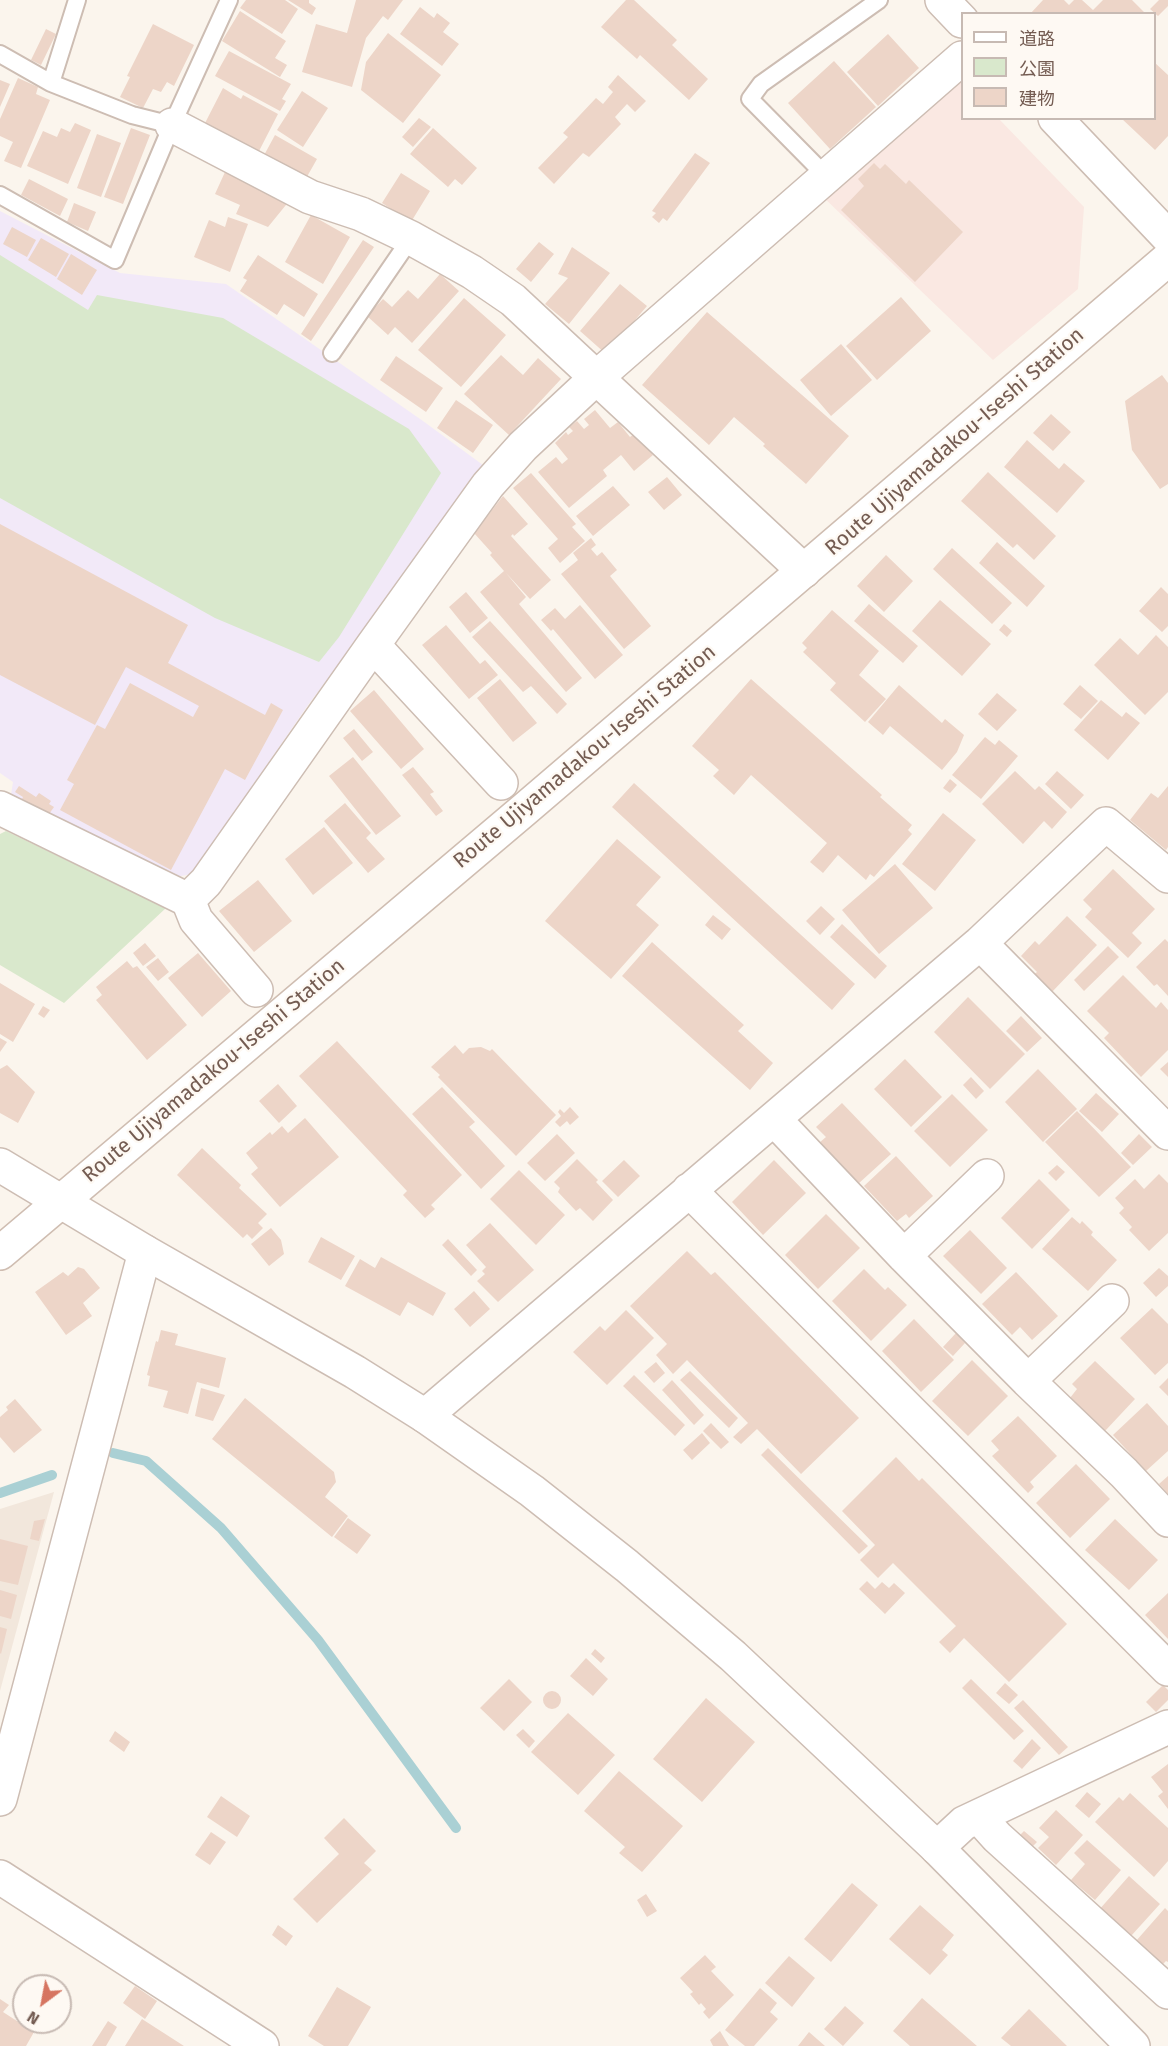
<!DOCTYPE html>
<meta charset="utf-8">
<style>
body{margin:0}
#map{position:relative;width:1168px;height:2046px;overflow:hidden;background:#fbf5ed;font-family:"Fira Sans","Noto Sans JP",sans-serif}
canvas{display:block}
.legend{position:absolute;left:961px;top:12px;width:195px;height:108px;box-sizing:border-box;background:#fef9f3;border:2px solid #c7bab3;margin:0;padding:8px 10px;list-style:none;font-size:18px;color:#745c52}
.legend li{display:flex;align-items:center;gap:12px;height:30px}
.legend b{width:30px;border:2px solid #c7bab3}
.north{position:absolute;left:12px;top:1974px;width:60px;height:60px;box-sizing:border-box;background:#fef9f3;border:2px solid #c7bab3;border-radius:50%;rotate:212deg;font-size:16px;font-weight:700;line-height:24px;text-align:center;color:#745c52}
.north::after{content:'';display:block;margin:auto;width:21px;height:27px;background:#d67561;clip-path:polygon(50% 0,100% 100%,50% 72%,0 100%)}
</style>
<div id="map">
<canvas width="1168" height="2046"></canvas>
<ul class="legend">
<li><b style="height:8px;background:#fff"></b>道路</li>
<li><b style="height:16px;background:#d9e8cc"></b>公園</li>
<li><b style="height:16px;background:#edd5c8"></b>建物</li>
</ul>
<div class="north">N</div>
</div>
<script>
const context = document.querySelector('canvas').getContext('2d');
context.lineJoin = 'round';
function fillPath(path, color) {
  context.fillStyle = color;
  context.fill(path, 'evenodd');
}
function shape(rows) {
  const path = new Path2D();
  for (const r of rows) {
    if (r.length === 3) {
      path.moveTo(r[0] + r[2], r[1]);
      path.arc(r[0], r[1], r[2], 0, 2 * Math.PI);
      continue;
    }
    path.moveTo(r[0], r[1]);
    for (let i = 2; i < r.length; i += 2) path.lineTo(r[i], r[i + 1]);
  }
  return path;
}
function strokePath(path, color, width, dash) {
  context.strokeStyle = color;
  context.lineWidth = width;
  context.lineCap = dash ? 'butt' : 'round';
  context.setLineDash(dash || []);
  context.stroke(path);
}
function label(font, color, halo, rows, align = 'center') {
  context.font = font + ' "Fira Sans",sans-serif';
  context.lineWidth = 4.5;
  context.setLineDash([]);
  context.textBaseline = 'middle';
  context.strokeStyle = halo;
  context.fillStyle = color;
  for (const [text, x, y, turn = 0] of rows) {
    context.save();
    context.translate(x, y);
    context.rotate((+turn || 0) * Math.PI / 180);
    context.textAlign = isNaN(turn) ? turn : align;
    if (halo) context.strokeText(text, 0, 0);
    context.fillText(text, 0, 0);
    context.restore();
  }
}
fillPath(shape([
 [54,1492,0,1691,0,1509]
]), '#f2e7dc');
fillPath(shape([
 [954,71,962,80,962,118,999,119,1084,207,1078,289,993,360,821,195]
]), '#fae8e2');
fillPath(shape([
 [0,211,120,273,226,284,423,421,487,468,308,705,192,874,170,878,10,801,13,782,0,773]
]), '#f2e9f8');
fillPath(shape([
 [0,255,88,310,97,295,223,318,409,429,441,473,339,637,319,662,215,618,0,498],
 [6,831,166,908,64,1003,0,965,0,834]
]), '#d9e8cc');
strokePath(shape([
 [113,1453,146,1461,221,1528,318,1640,456,1828],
 [0,1493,52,1475]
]), '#aad0d4', 10);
fillPath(shape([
 [246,0,285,0,298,9,282,34,240,8],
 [288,0,309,0,309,3,316,8,312,15],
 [356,0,403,0,388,20,383,16,366,38,352,87,302,72,316,24,347,33],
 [626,0,634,0,677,40,672,45,708,79,689,100,640,55,637,59,601,27],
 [1043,0,1064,0,1069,5,1074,0,1082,0,1093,10,1103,0,1132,0,1146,14,1030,14],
 [1159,0,1168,0,1168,6,1158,16,1150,9],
 [420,7,434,18,437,13,450,23,443,32,459,44,442,66,400,34],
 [240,11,286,41,275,58,287,65,280,77,222,41],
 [153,24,194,45,174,86,167,82,161,92,153,89,143,108,120,97,130,77,127,76],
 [46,29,56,34,41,65,31,60],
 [388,33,441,75,403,123,361,90,366,62],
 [888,34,919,68,878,106,847,72],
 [229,51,291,84,282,99,286,101,280,111,215,76],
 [834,61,876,107,830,149,788,103],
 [1154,62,1168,75,1168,136,1155,150,1121,118,1154,118],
 [618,75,646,101,635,112,627,104,615,117,621,124,589,157,583,153,554,184,538,168,568,137,563,133,596,98,603,104,613,92,608,87],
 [18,78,38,87,36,94,50,100,21,168,4,161,13,142,0,136,0,119],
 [0,80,10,84,0,107],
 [223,88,241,99,243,95,278,114,258,153,204,125],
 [302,91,328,108,303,147,277,130],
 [419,118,431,127,413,147,402,137],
 [75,123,91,130,68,184,27,166,43,131,57,137,61,128,70,132],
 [131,128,150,135,123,204,104,197],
 [433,128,477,168,462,185,455,179,448,187,410,154],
 [97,134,121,143,101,197,77,188],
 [275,135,317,159,304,182,262,159],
 [695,153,710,163,667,221,663,218,659,223,652,217,656,213,652,211],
 [874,163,880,169,885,164,906,184,909,180,963,232,915,282,841,210,864,186,858,179],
 [225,172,290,200,268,227,236,214,240,205,215,194],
 [401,173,430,191,411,222,382,203],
 [29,179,68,199,60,216,21,195],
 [74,203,96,212,88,231,67,222],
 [311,215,350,237,323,284,285,262],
 [228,217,248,224,230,272,194,257,209,220,225,227],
 [12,227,36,240,27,257,3,244],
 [41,238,69,254,56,277,28,260],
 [363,240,374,247,311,341,301,334],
 [539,242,554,254,531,282,516,269],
 [572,247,610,273,569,324,545,304,568,278,558,274],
 [71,254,97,270,82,295,57,279],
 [258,255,318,294,304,317,284,304,277,315,240,291,247,280,243,278],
 [440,274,459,291,412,343,395,327,388,335,367,316,383,299,392,307,408,290,418,299],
 [620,284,647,306,606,354,580,331],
 [901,297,931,331,877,380,846,346],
 [464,298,506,335,461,387,418,350],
 [707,312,849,436,806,484,763,446,765,444,734,417,709,445,642,385],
 [841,344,872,380,831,416,800,380],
 [501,355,523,375,538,358,561,379,509,435,464,394],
 [396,356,443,388,426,412,380,380],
 [1162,375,1168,383,1168,484,1160,489,1132,450,1125,401],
 [456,400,493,425,473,453,437,428],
 [595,410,610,428,618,422,630,437,634,434,653,455,634,471,621,455,603,470,607,476,569,508,538,472,556,457,562,464,568,459,555,443,566,432,568,435,573,431,569,427,577,421,584,429,589,425,584,419],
 [1051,414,1071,432,1053,451,1033,433],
 [1027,440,1059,469,1064,463,1085,481,1057,513,1004,467],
 [988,472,1056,536,1034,560,1017,544,1013,548,961,501],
 [531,473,576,524,572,527,585,541,560,563,548,548,558,539,513,488],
 [667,477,682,495,664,510,648,492],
 [613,486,630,505,593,536,576,516],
 [503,496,528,524,514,536,513,534,511,536,551,580,530,599,506,573,526,597,519,604,582,678,566,692,480,592,504,571,490,555,492,553,474,533],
 [0,524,188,625,168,663,265,715,271,703,283,710,245,780,225,769,171,870,60,810,74,784,67,780,97,725,105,729,130,683,193,717,199,706,126,667,95,725,0,675],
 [591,538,596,545,591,549,597,556,602,552,617,570,610,576,651,626,624,649,561,574,578,560,573,553],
 [997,542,1045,586,1027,607,979,563],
 [952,548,1012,603,992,624,933,569],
 [886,555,913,581,884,612,857,586],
 [1161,587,1168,594,1168,626,1162,632,1139,611],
 [466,592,488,618,470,633,449,607],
 [940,600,991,644,962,676,912,631],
 [869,604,918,646,903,663,854,621],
 [580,605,623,655,595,679,553,629,551,631,541,620,555,608,565,619],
 [832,610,879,651,859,675,886,699,865,722,830,690,836,683,803,652,807,648,802,643],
 [490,621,567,704,557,714,531,686,523,692,472,637],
 [1004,624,1012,631,1007,637,999,630],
 [446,625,480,664,485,660,498,675,469,699,422,645],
 [1156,635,1168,647,1168,692,1145,715,1094,665,1120,638,1138,655],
 [500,679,537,723,513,742,477,698],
 [751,679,882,795,880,797,912,825,908,830,912,834,874,877,870,874,866,880,838,855,823,873,810,862,827,843,751,775,734,795,713,776,719,770,692,746],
 [899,685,942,723,945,719,964,735,957,752,942,770,890,726,883,735,868,722],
 [1080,685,1098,701,1081,719,1063,704],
 [374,690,424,749,401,769,350,711],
 [997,693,1017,710,997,731,978,714],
 [1101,700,1122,717,1126,712,1140,723,1108,760,1074,730],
 [354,729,373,752,362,761,343,738],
 [985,737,995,745,999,740,1018,756,981,799,952,775],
 [353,757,401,816,376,835,329,776],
 [413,767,434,792,430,794,443,811,436,816,402,775],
 [1015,771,1035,790,1039,786,1067,812,1052,829,1044,821,1023,844,982,804],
 [1057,771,1084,795,1071,809,1045,784],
 [950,779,957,785,950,793,943,788],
 [634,783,855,984,832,1010,612,807],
 [19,786,36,797,39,793,51,801,49,804,54,807,49,814,22,799,23,797,15,792],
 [1168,786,1168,847,1166,850,1130,820,1151,793,1158,798],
 [345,803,371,833,366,838,385,859,368,873,324,821],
 [943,813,976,840,935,891,902,864],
 [324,827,353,863,313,895,285,859],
 [617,839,661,877,636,905,659,925,611,979,545,921],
 [895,864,933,908,879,954,842,910],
 [1113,869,1155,909,1132,933,1142,943,1128,958,1085,917,1092,909,1083,900],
 [258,880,292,921,254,952,219,911],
 [821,906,835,919,820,935,806,921],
 [713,915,731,929,722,940,705,925],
 [1067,916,1097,945,1051,993,1033,975,1037,972,1021,956,1035,941,1039,945],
 [842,924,887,966,875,979,830,937],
 [1165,939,1168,942,1168,996,1157,984,1154,986,1136,967],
 [652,942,744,1025,738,1031,773,1063,750,1090,622,976],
 [145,943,156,956,143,966,133,953],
 [1108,946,1119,957,1084,991,1074,980],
 [198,953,231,991,202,1017,168,978],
 [158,958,169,972,158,981,146,967],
 [127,961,133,968,137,966,187,1025,147,1060,96,1000,102,995,96,987],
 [1123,975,1156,1008,1161,1002,1168,1010,1168,1050,1141,1077,1104,1038,1109,1033,1087,1011],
 [0,983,35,1004,13,1042,0,1034],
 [968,997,1025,1054,990,1089,934,1032],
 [43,1006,50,1010,44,1018,38,1014],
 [1021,1016,1042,1038,1027,1052,1006,1031],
 [0,1038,7,1042,0,1052],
 [337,1041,462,1175,431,1205,435,1209,425,1218,403,1195,407,1191,299,1076],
 [455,1045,463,1054,469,1048,481,1047,490,1051,492,1049,556,1115,516,1156,438,1077,440,1075,431,1067],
 [905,1059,942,1097,911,1127,874,1089],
 [1168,1062,1168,1077,1160,1069],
 [7,1065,35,1092,18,1123,0,1113,0,1069],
 [1038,1069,1077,1109,1043,1142,1005,1102],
 [971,1077,984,1091,976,1099,963,1085],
 [278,1084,297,1106,279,1123,259,1101],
 [442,1087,475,1122,469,1127,505,1166,481,1189,412,1114],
 [1096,1093,1119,1114,1102,1132,1079,1111],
 [952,1094,988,1130,950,1167,914,1131],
 [842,1103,891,1154,858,1184,819,1143,826,1137,816,1127],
 [570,1107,579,1117,570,1125,567,1121,560,1127,555,1122,561,1116,558,1112,560,1109,564,1113],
 [1077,1111,1131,1167,1099,1197,1045,1142],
 [305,1118,339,1157,280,1207,251,1174,258,1168,246,1153,270,1132,272,1135,282,1126,288,1133],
 [557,1134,575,1153,545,1181,527,1163],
 [1139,1134,1152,1147,1133,1165,1121,1153],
 [202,1148,241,1185,239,1188,267,1214,258,1223,263,1228,252,1239,247,1234,243,1238,177,1175],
 [896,1156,933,1196,909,1218,906,1214,897,1221,864,1186],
 [577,1159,598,1180,596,1182,613,1200,593,1221,580,1208,576,1211,558,1192,560,1188,554,1182],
 [624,1160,640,1176,618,1197,602,1181],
 [774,1160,806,1193,763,1235,732,1202],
 [1057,1165,1065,1172,1056,1181,1048,1173],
 [519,1170,565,1215,536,1245,490,1199],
 [1159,1174,1168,1183,1168,1233,1149,1251,1129,1230,1132,1227,1119,1213,1124,1208,1115,1198,1135,1179,1144,1189],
 [1039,1179,1070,1210,1032,1249,1001,1218],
 [826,1214,860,1248,818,1289,785,1255],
 [1072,1217,1080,1224,1082,1221,1093,1232,1091,1235,1117,1260,1088,1291,1042,1249],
 [490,1223,534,1270,498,1302,477,1281,485,1274,482,1271,486,1267,466,1245],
 [271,1228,281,1240,284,1254,269,1266,251,1244],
 [970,1230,1007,1268,981,1294,943,1256],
 [321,1237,355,1256,341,1280,308,1262],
 [448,1239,477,1270,471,1276,442,1245],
 [687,1251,711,1275,715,1272,859,1418,801,1474,757,1429,741,1444,733,1437,748,1423,687,1360,673,1374,656,1355,667,1344,630,1306],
 [381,1257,446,1293,433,1316,408,1302,400,1316,345,1286,360,1259,375,1268],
 [78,1267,84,1269,100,1288,83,1303,92,1316,66,1335,35,1292,63,1272,68,1276],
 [1159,1268,1168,1276,1168,1286,1156,1297,1143,1283],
 [864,1269,885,1290,888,1287,907,1305,871,1341,832,1301],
 [1016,1272,1058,1316,1032,1340,1020,1327,1012,1335,982,1304],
 [474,1291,490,1309,470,1327,454,1309],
 [1152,1308,1168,1324,1168,1363,1155,1375,1120,1338],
 [626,1310,654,1338,607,1385,573,1352,600,1326,605,1331],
 [914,1319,954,1360,921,1392,882,1351],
 [161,1330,178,1334,175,1345,226,1358,219,1388,197,1382,188,1414,163,1407,168,1391,148,1386,150,1376,147,1375,156,1341,158,1342],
 [956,1333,965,1343,953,1356,943,1347],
 [972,1360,1008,1396,968,1436,932,1401],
 [1095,1361,1135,1399,1105,1431,1070,1398,1077,1389,1072,1384],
 [656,1362,665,1373,654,1383,644,1372],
 [690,1371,738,1418,729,1428,680,1380],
 [634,1375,685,1425,675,1436,623,1386],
 [1168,1378,1168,1396,1159,1387],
 [672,1380,704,1415,694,1425,662,1390],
 [201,1388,225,1395,213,1421,195,1416],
 [245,1398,334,1472,336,1482,325,1497,348,1516,332,1537,212,1439],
 [15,1399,42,1430,14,1453,0,1437,0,1417,8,1410,6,1407],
 [1147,1403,1168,1426,1168,1451,1146,1471,1113,1435],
 [1018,1416,1057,1456,1030,1482,1034,1487,1028,1493,992,1456,999,1450,991,1441],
 [711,1423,729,1442,721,1449,703,1431],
 [702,1433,710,1443,692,1460,683,1450],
 [768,1448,868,1546,859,1554,761,1455],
 [896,1457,919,1481,922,1478,1067,1624,1009,1682,964,1638,950,1653,939,1642,956,1626,893,1563,878,1578,860,1560,875,1545,842,1511],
 [1076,1464,1110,1499,1070,1538,1036,1503],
 [1168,1476,1168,1494,1159,1484],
 [348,1518,371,1535,357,1554,334,1537],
 [45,1519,39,1541,30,1539,34,1521],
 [1115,1519,1158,1560,1129,1590,1085,1550],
 [0,1539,28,1546,18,1585,0,1581],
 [867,1581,875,1589,882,1582,889,1588,894,1583,905,1593,885,1614,859,1589],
 [0,1590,17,1595,11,1619,0,1616],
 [1168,1593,1168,1639,1145,1615],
 [0,1627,7,1629,1,1654,0,1653],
 [595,1649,605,1658,601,1663,591,1654],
 [586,1658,608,1679,593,1696,570,1676],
 [509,1679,532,1702,504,1731,480,1708],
 [971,1679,1024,1731,1014,1740,962,1688],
 [1005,1683,1018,1695,1009,1704,996,1693],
 [1163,1685,1168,1690,1168,1700,1156,1712,1146,1702],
 [552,1700,9],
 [706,1698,755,1742,702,1802,653,1759],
 [1023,1700,1068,1747,1059,1755,1014,1708],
 [568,1713,615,1755,578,1795,531,1752],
 [523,1729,535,1741,529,1748,516,1735],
 [115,1731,130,1742,124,1752,109,1741],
 [1032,1739,1041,1748,1022,1769,1013,1761],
 [1168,1764,1168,1809,1158,1796,1163,1792,1151,1777],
 [619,1771,683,1826,642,1872,619,1853,625,1847,584,1811],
 [1087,1792,1101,1804,1089,1818,1075,1806],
 [1130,1793,1168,1828,1168,1861,1154,1877,1095,1822,1119,1797,1123,1801],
 [221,1796,250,1816,237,1837,207,1817],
 [1056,1810,1083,1835,1056,1865,1038,1848,1049,1837,1039,1828],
 [344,1818,376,1851,364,1863,372,1870,317,1923,293,1899,339,1854,324,1838],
 [1024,1831,1037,1842,1032,1847,1019,1836],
 [211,1832,226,1842,210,1865,195,1855],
 [1087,1840,1121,1870,1095,1900,1071,1880,1085,1864,1074,1853],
 [1129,1876,1160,1904,1131,1936,1098,1911],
 [852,1883,878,1905,831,1962,804,1939],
 [646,1894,657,1911,647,1917,637,1900],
 [920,1905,954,1935,942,1950,948,1955,930,1975,889,1939],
 [1165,1908,1168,1911,1168,1962,1166,1961,1163,1964,1136,1941],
 [278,1925,293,1936,286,1946,272,1935],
 [705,1955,716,1967,711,1971,734,1995,709,2019,703,2012,706,2009,701,2003,699,2005,690,1994,693,1992,680,1978],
 [789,1956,815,1978,792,2007,765,1983],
 [135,1986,157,2001,145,2019,123,2003],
 [337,1987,371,2007,348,2046,324,2046,308,2036],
 [760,1988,777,2003,770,2012,778,2019,754,2046,745,2046,725,2030],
 [922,1998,977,2046,910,2046,893,2031],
 [0,1999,9,2005,3,2012,34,2032,26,2046,0,2046],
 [845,2006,864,2023,843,2046,824,2029],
 [1029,2009,1067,2046,1011,2046,1001,2038],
 [142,2019,184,2046,125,2046],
 [108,2021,117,2027,106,2046,92,2046],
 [720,2031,729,2046,713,2046,710,2040],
 [809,2032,825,2046,798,2046]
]), '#edd5c8');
const service = shape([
 [0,54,51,83,132,115,172,125],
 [51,83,77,0],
 [826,176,750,99,761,84,879,0],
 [0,195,115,260,172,125,229,0],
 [332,353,411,238]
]);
const minor = shape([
 [172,125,310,197,361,214,411,238,472,272,513,300,804,571],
 [373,645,501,783],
 [0,808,188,900,196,920,256,990],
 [188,900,206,882,373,645,488,485,523,446,597,377,962,58],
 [980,943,1168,1133],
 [774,1119,904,1256,1028,1381,1124,1473,1168,1520],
 [689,1190,1168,1669],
 [904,1256,987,1176],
 [1028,1381,1112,1301],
 [425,1416,980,943,1106,824,1168,876],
 [0,1799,145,1252],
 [979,1817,997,1837,1168,1992],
 [937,1848,964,1823,1168,1727],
 [0,1877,262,2046]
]);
const tertiary = shape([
 [942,0,962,21],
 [1055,118,1168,237],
 [0,1165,145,1252,355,1372,425,1416,532,1491,627,1566,733,1656,937,1848,1133,2046]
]);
const secondary = shape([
 [0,1253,525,809,1168,259]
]);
strokePath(service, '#cdbdb3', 20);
strokePath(minor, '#cdbdb3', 36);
strokePath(tertiary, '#cdbdb3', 36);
strokePath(secondary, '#cfbdb1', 36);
strokePath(service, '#fff', 16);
strokePath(minor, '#fff', 33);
strokePath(tertiary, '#fff', 33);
strokePath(secondary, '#fff', 33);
label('21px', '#745c52', '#fef9f3', [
 ["Route Ujiyamadakou-Iseshi Station",955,442,-41],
 ["Route Ujiyamadakou-Iseshi Station",585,757,-40],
 ["Route Ujiyamadakou-Iseshi Station",214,1071,-40]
]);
</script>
